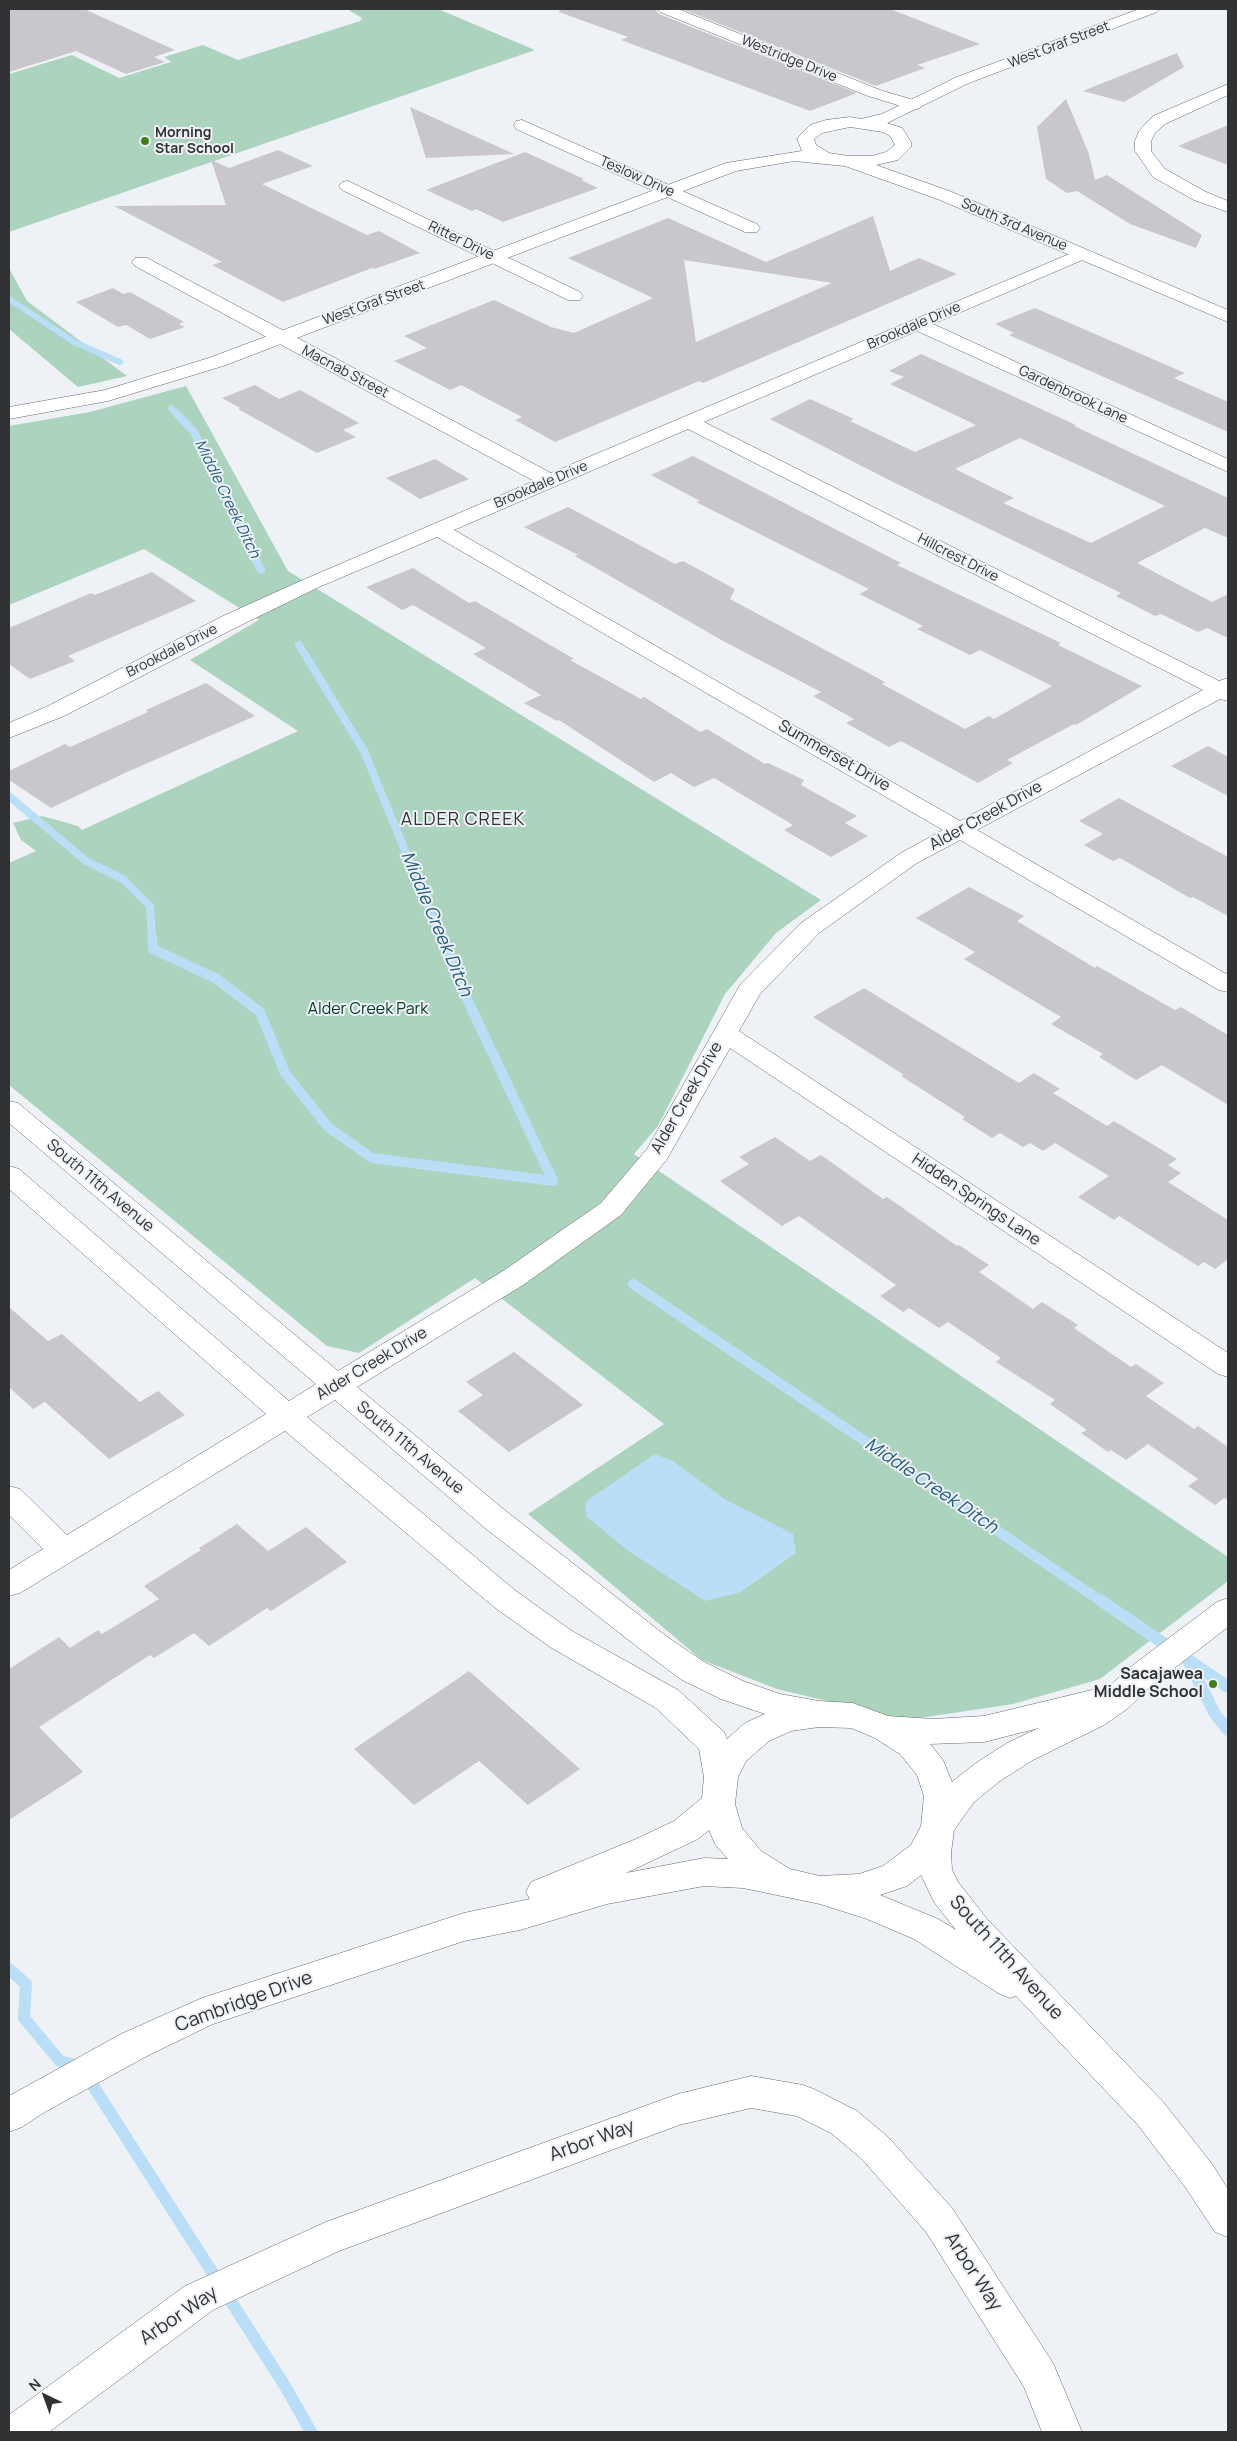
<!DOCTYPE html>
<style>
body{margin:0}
#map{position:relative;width:1237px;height:2441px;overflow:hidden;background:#eef1f6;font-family:Manrope,sans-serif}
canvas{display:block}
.frame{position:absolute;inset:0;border:10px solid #303234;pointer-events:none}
.north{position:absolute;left:20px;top:2371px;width:50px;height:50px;-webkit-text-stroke:4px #eef1f6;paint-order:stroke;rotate:318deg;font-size:14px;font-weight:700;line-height:20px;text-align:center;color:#303234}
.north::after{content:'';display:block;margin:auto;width:18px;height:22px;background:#303234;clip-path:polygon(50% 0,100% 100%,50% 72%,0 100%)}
</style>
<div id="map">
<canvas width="1237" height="2441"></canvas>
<div class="frame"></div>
<div class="north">N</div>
</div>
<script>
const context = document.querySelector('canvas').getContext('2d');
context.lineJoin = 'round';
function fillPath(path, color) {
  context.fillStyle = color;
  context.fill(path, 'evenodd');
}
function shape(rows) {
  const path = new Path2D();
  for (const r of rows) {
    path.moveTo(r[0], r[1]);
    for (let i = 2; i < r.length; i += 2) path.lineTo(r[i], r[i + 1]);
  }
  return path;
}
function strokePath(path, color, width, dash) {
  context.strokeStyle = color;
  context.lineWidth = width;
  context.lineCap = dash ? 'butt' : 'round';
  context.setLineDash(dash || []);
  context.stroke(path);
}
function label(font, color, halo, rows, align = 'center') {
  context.font = font + ' Manrope,sans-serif';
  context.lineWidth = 4;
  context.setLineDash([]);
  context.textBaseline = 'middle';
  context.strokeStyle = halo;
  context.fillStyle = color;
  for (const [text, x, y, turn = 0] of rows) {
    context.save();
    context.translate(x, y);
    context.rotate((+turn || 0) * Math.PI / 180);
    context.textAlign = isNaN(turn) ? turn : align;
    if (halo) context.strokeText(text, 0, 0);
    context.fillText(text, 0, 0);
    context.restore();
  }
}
fillPath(shape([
 [347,9,438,9,535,50,9,232,9,74,72,55,119,78,171,62,164,57,203,45,238,60,360,21,362,18],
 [9,268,27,301,127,376,78,387,9,329],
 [186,386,288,571,821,900,776,933,725,994,658,1126,634,1154,1228,1557,1228,1581,1100,1679,1013,1704,906,1720,777,1689,702,1660,528,1514,664,1424,475,1278,359,1353,327,1346,9,1085,9,863,36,851,21,840,13,823,42,816,78,826,82,830,298,731,190,660,259,620,144,549,9,605,9,426,90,412]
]), '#acd3be');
fillPath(shape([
 [655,1454,673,1461,726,1500,793,1534,796,1553,741,1592,705,1601,627,1550,587,1517,585,1502]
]), '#b9def6');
strokePath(shape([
 [9,299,74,342,120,362],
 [171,408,177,414]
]), '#b9def6', 6);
strokePath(shape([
 [176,413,194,432,261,570],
 [299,645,364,751,441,938],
 [9,796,86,861,123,879,150,906,152,938]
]), '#b9def6', 8);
strokePath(shape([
 [152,937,153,949,217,979,260,1012,285,1073,328,1127,372,1158,553,1181],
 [440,937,458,980,553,1181],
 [633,1284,1101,1601]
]), '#b9def6', 10);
strokePath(shape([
 [1100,1600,1228,1687],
 [1190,1664,1215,1714,1228,1730],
 [9,1969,26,1984,24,2018,60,2061,81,2067,285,2386,311,2432]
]), '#b9def6', 12);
fillPath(shape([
 [9,9,84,9,175,50,154,57,165,62,126,74,76,51,9,72],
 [560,9,655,9,659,14,857,93,810,111,621,40,628,37,559,12],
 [682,9,890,9,980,44,917,65,925,68,876,86],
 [1177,53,1184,67,1124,102,1083,91],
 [1066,99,1089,154,1095,180,1107,175,1202,235,1196,248,1130,224,1077,191,1067,193,1046,179,1037,127],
 [410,107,514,154,426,158],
 [1228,125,1228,165,1178,146],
 [278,150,313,166,262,184,367,235,379,231,420,253,374,269,372,268,283,302,212,265,222,262,114,206,226,205,211,160,229,168],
 [525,152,584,179,581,180,598,188,503,222,476,209,472,211,426,190],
 [873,216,890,271,919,258,957,274,703,383,699,381,555,442,515,420,522,417,461,385,450,390,394,361,427,348,404,336,494,300,551,327,574,333,653,298,568,258,668,218,766,262],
 [684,260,748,270,832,283,696,342],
 [113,288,123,294,130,292,184,322,179,324,185,327,150,339,126,325,118,327,76,302],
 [1035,308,1185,373,1174,378,1228,402,1228,432,1009,335,1014,333,995,324],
 [921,354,1076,425,1074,426,1228,498,1228,538,1205,528,1137,563,1212,602,1228,594,1228,638,1207,628,1198,632,1161,614,1155,616,1116,596,1121,593,891,481,770,419,810,399,854,419,850,421,915,452,976,425,890,384,904,377,889,371],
 [1020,438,1089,470,1165,506,1091,543,1003,503,1014,498,955,469],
 [255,385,279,399,300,390,359,423,343,430,356,437,317,453,238,409,240,408,222,398],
 [693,456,901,563,897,565,1061,643,1058,645,1142,686,1076,725,1074,724,1007,760,1013,763,978,783,901,741,889,747,846,723,854,719,813,696,821,692,725,642,575,556,578,555,524,527,568,507,675,564,683,561,735,589,730,599,885,682,882,684,965,729,989,716,994,719,1052,686,980,650,970,655,917,629,923,626,859,594,869,589,696,502,700,501,651,475],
 [435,459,469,479,420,499,386,478],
 [413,568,469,603,475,601,574,659,570,660,641,699,644,697,700,732,707,729,765,764,768,763,804,780,801,785,857,816,845,823,868,836,831,857,784,830,793,825,714,778,694,787,671,773,654,782,559,720,557,721,524,703,541,695,473,654,486,648,413,605,402,610,366,587],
 [152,572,196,601,68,656,75,661,30,679,9,664,9,628,91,593,95,595],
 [206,683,255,716,127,772,51,808,9,780,9,771,65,744,70,747,148,712,146,710],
 [1208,746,1228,757,1228,796,1171,766],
 [1119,798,1228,857,1228,916,1193,897,1190,898,1120,858,1113,861,1084,845,1103,834,1079,821],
 [969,887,1024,916,1017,921,1095,968,1097,966,1175,1010,1181,1007,1228,1035,1228,1105,1162,1065,1136,1080,1099,1057,1103,1054,1051,1024,1061,1017,964,959,975,952,916,918],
 [864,988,1019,1083,1034,1073,1060,1089,1053,1093,1107,1126,1114,1121,1177,1159,1168,1165,1181,1173,1168,1182,1228,1220,1228,1259,1215,1269,1204,1262,1198,1266,1119,1216,1114,1220,1078,1197,1109,1176,1055,1143,1043,1151,1030,1143,1023,1147,1000,1133,992,1138,962,1119,965,1117,901,1076,904,1075,813,1017],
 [775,1137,810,1161,821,1155,883,1199,887,1197,957,1246,959,1245,989,1265,979,1272,1033,1309,1042,1302,1078,1325,1074,1328,1131,1367,1136,1364,1164,1383,1146,1396,1194,1429,1198,1426,1228,1447,1228,1500,1224,1498,1215,1505,1188,1486,1198,1479,1148,1444,1126,1460,1111,1450,1108,1452,1081,1433,1087,1430,1050,1404,1055,1400,996,1362,1001,1358,948,1322,939,1328,909,1308,903,1312,880,1296,896,1285,799,1216,782,1226,720,1181,749,1164,739,1157],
 [9,1307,48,1341,62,1334,140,1402,158,1391,185,1415,109,1459,45,1402,33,1409,9,1387],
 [514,1352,583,1405,509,1452,458,1411,483,1395,466,1382],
 [237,1524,268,1551,306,1527,347,1562,271,1611,267,1608,209,1646,194,1633,154,1658,150,1655,39,1727,83,1772,9,1820,9,1669,59,1637,70,1648,98,1630,102,1634,159,1599,144,1586,201,1550,199,1548],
 [469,1671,580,1769,528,1805,479,1761,414,1805,354,1749]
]), '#cac7cc');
const street = shape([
 [657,9,678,9,880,90,920,102,922,105,920,108,914,110,868,96,660,12,657,9],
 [1228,84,1228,95,1165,124,1155,133,1151,141,1151,151,1165,169,1206,192,1228,201,1228,212,1194,200,1153,177,1135,151,1135,141,1139,131,1153,116,1228,84],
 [522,120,757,224,760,228,757,232,745,232,516,129,514,125,516,121,522,120],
 [348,181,580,292,583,296,580,300,568,300,342,190,339,186,342,182,348,181],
 [1081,249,1087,250,1090,254,1087,258,933,324,1228,459,1228,472,917,331,704,422,1219,681,1228,678,1228,701,1220,699,977,830,1228,975,1228,992,1219,990,960,840,917,863,819,933,760,994,739,1031,1228,1353,1228,1377,1218,1374,730,1048,667,1159,621,1215,523,1285,357,1387,507,1512,666,1636,704,1662,743,1681,780,1694,819,1701,853,1703,888,1716,933,1719,984,1716,1092,1690,1102,1693,1129,1668,1217,1602,1228,1598,1228,1627,1151,1686,1127,1709,1104,1725,1033,1760,1000,1781,974,1802,954,1830,951,1853,952,1870,958,1882,987,1919,1164,2103,1212,2164,1228,2189,1228,2237,1215,2232,1186,2188,1138,2125,1016,1996,1010,1998,998,1993,914,1939,867,1919,820,1904,743,1888,704,1886,607,1904,520,1930,464,1941,213,2024,147,2056,43,2113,22,2127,9,2132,9,2096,121,2034,202,1998,464,1913,530,1899,526,1892,531,1882,636,1839,674,1821,702,1798,704,1777,699,1749,656,1708,550,1647,494,1607,285,1431,20,1593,9,1596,9,1570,43,1549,9,1515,9,1486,20,1489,67,1535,266,1414,9,1189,9,1166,19,1169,289,1401,316,1384,9,1123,9,1101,18,1103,338,1371,503,1271,601,1203,647,1149,740,985,801,923,901,853,943,830,437,537,319,587,239,626,64,716,9,738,9,723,48,706,223,616,305,579,534,481,135,266,132,262,135,258,147,258,551,473,1081,249],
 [688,429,1203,690,960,821,454,530,688,429],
 [335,1400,485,1528,644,1652,682,1680,721,1699,765,1714,745,1723,727,1739,724,1732,678,1690,572,1631,516,1591,307,1417,335,1400],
 [819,1727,851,1728,873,1737,900,1754,917,1775,924,1796,921,1826,911,1845,883,1866,859,1874,820,1876,790,1869,761,1851,742,1828,735,1804,738,1777,746,1761,769,1741,791,1731,819,1727],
 [1039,1728,1009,1742,976,1763,952,1782,943,1760,930,1744,984,1742,1039,1728],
 [709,1830,715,1844,728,1859,704,1858,626,1873,698,1839,709,1830],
 [921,1875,934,1902,956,1930,938,1919,880,1895,907,1886,921,1875],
 [751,2076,803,2085,816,2090,857,2111,888,2137,952,2208,1053,2363,1082,2432,1042,2432,1024,2387,926,2232,862,2159,831,2133,797,2116,751,2108,679,2125,339,2251,213,2310,49,2432,9,2432,9,2415,185,2286,326,2222,678,2094,751,2076]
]);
const secondary = shape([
 [1139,9,1160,9,1157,12,969,83,887,123,902,128,911,142,911,147,898,160,876,165,952,192,1228,310,1228,322,940,200,845,166,794,161,736,171,223,366,108,401,9,419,9,407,105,390,209,358,726,163,802,151,797,138,810,125,826,120,850,117,861,119,882,114,957,77,1139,9],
 [850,127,883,132,890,136,895,145,886,152,872,156,848,156,829,153,816,145,814,139,822,133,850,127]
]);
strokePath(street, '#64676b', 1);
strokePath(secondary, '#64676b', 1);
fillPath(street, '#fff');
fillPath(secondary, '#fff');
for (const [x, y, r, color] of [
 [145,141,5,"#3e7e1d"],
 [1213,1684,5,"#3e7e1d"]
]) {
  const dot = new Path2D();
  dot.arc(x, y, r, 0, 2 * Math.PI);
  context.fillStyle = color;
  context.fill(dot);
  strokePath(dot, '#eef1f6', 2);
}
label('14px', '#303234', '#eef1f6', [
 ["West Graf Street",1059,45,-21],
 ["Westridge Drive",789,59,22],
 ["Teslow Drive",637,177,24],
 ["South 3rd Avenue",1014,225,23],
 ["Ritter Drive",461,241,26],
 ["West Graf Street",374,303,-20],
 ["Brookdale Drive",914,326,-23],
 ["Macnab Street",345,372,28],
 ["Gardenbrook Lane",1073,395,25],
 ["Brookdale Drive",541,485,-23],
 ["Hillcrest Drive",958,558,27],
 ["Brookdale Drive",172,651,-27]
]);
label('bold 14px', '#303234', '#eef1f6', [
 ["Morning",155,133],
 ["Star School",155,149]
], 'left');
label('italic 15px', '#215c7d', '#eef1f6', [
 ["Middle Creek Ditch",227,499,64]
]);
label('16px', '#303234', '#eef1f6', [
 ["Summerset Drive",834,756,30],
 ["Alder Creek Drive",986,816,-29],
 ["Alder Creek Drive",687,1098,-60],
 ["South 11th Avenue",100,1186,40],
 ["Hidden Springs Lane",976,1200,34],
 ["Alder Creek Drive",372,1364,-31],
 ["South 11th Avenue",410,1448,40]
]);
label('16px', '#023925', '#eef1f6', [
 ["Alder Creek Park",368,1010]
]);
label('bold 16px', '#303234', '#eef1f6', [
 ["Sacajawea",1203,1675],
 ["Middle School",1203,1693]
], 'right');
context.letterSpacing = '1px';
label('18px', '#303234', '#eef1f6', [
 ["ALDER CREEK",463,820]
]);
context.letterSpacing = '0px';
label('italic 18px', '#215c7d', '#eef1f6', [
 ["Middle Creek Ditch",436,924,67],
 ["Middle Creek Ditch",931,1486,34]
]);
label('19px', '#303234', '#eef1f6', [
 ["South 11th Avenue",1006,1958,48],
 ["Cambridge Drive",244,2002,-20],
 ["Arbor Way",592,2141,-20],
 ["Arbor Way",973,2272,57],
 ["Arbor Way",179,2316,-34]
]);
</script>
